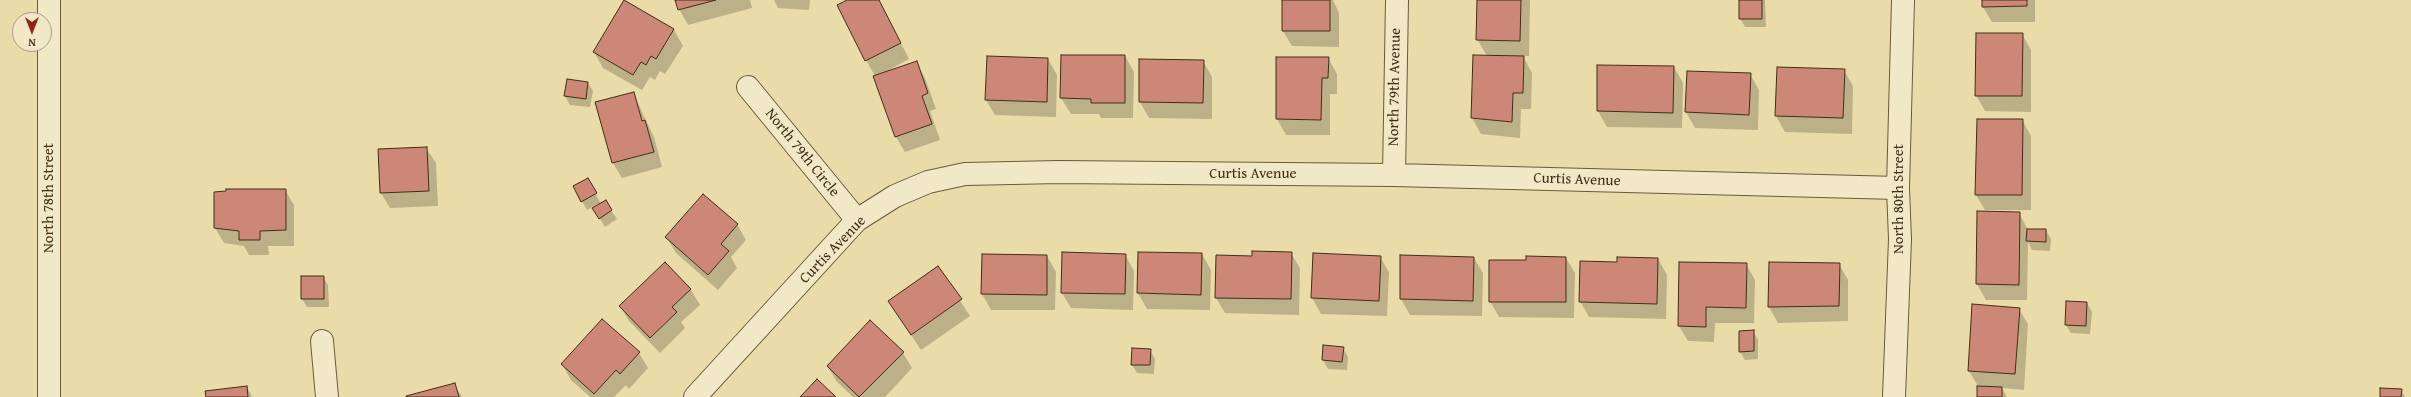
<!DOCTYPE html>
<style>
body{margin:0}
#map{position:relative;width:2411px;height:397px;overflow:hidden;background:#eadca9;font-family:"Gentium Book Plus",serif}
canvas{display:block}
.north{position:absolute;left:12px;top:12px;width:40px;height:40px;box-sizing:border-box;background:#f1e8c7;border:1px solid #aa9e81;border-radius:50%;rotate:180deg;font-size:11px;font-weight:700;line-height:16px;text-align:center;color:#402e18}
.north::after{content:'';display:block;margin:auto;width:14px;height:18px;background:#8f2418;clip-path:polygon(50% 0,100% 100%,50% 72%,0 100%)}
</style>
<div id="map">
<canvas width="2411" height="397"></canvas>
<div class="north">N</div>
</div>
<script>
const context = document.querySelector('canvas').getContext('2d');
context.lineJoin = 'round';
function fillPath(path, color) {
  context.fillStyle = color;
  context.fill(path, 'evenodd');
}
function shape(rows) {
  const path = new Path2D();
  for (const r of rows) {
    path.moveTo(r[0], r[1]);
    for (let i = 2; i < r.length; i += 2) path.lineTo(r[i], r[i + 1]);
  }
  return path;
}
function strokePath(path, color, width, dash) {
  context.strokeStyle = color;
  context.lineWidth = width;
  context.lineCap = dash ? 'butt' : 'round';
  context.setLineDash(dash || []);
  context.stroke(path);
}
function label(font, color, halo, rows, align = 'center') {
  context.font = font + ' "Gentium Book Plus",serif';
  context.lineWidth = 3;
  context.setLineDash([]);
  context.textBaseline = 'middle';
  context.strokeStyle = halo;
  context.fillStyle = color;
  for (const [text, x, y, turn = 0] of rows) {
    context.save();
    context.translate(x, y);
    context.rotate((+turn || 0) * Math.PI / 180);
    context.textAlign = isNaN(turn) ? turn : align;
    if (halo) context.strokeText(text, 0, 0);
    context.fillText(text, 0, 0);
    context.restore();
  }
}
fillPath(shape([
 [676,0,750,0,752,8,688,25,679,9],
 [774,0,810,0,809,10,778,8],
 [849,0,879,0,909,59,880,75,916,62,925,78,936,109,930,111,940,140,905,152,896,137,875,76,866,60],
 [1283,0,1333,0,1339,13,1339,47,1292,46,1283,31],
 [1478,0,1530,0,1529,56,1523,56,1532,73,1531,109,1521,109,1520,138,1481,134,1472,118,1474,56,1487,56,1477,39],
 [1740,0,1765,0,1766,27,1745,27,1740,18],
 [1983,0,2035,0,2035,22,1992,22,1983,7],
 [624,1,674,30,683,46,665,74,660,71,655,80,650,77,642,90,603,68,594,52],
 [2022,34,2031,50,2031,112,1985,111,1976,95],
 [1062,56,1125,56,1134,72,1133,118,1101,118,1099,114,1071,114,1061,98],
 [1277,58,1328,58,1337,74,1337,94,1330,94,1330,135,1286,135,1277,119],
 [1048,59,1057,75,1056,117,995,115,986,100],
 [1140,60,1203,61,1212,77,1212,119,1149,118,1140,102],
 [1674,67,1683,83,1682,128,1607,127,1598,111],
 [1844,70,1853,86,1852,134,1785,132,1776,116],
 [1750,74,1759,90,1758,130,1695,128,1686,112],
 [588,83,593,91,590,107,570,105,565,96],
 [633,93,654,137,662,167,622,178,613,163,596,103],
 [2022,120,2031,136,2031,210,1985,210,1976,195],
 [426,148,436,163,438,206,390,208,381,193],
 [588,180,601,204,605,201,617,219,605,227,599,217,598,204,587,210,574,187],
 [285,190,294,205,294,246,268,246,269,255,249,255,244,246,224,243,215,228],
 [1978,212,2019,213,2028,230,2046,230,2051,239,2050,251,2032,250,2028,242,2027,300,1986,300,1977,284],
 [737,224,746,240,731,257,737,268,718,290,676,253,667,238],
 [1139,253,1202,254,1211,270,1210,310,1147,309,1138,293],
 [1291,253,1300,268,1299,315,1225,313,1216,298],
 [1314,254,1380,257,1389,272,1387,316,1321,314,1312,298],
 [983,255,1047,256,1056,272,1055,310,991,310,982,294],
 [1125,255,1134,271,1133,310,1071,308,1062,293],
 [1401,256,1474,258,1483,273,1482,316,1410,315,1401,299],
 [1566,258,1575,273,1574,318,1499,317,1490,301,1527,261],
 [1658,259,1667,275,1666,319,1589,317,1580,301,1618,263],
 [665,263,691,290,700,305,681,322,685,328,660,353,629,321,620,306],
 [1746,264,1755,280,1754,323,1715,323,1714,342,1688,341,1679,326],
 [1839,264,1848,280,1848,321,1778,323,1769,307],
 [938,267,970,316,921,350,889,301],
 [323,277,328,285,329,307,307,307,302,299],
 [2087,303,2092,312,2090,334,2071,333,2066,325],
 [2019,309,2028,324,2024,390,2002,388,2007,397,1978,397,1978,386,1969,371],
 [1753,331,1758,340,1758,359,1745,360,1740,351],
 [1324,346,1343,348,1348,357,1347,370,1328,369,1323,360],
 [1150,350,1155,359,1154,374,1137,373,1132,365],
 [639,353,648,368,629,389,626,385,614,397,590,397,571,380,562,364],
 [903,353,912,368,885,397,853,397,837,382,828,367],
 [454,384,462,397,407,397],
 [247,387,252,397,207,397],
 [2401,390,2405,397,2381,397]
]), '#0003');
const building = shape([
 [624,0,674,29,656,59,651,56,646,65,641,62,633,75,593,52,624,0],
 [675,0,716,0,678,10,675,0],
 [847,0,879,0,901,43,865,61,837,5,847,0],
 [1282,0,1330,0,1330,31,1282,31,1282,0],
 [1477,0,1521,0,1520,41,1476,40,1477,0],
 [1739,0,1762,0,1762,19,1739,19,1739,0],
 [1982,0,2027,0,2027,6,1982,7,1982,0],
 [1976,33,2023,33,2022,96,1975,96,1976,33],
 [1061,55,1125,55,1125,103,1091,103,1091,99,1060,98,1061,55],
 [1473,55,1524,56,1523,93,1513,93,1512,122,1471,118,1473,55],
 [987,56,1048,58,1047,102,985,100,987,56],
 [1276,57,1329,57,1328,78,1322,78,1321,120,1276,119,1276,57],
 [1139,59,1204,60,1203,103,1139,102,1139,59],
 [917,61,928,93,922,96,932,124,895,137,873,76,917,61],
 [1597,65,1674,66,1673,113,1597,111,1597,65],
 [1777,67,1845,69,1843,118,1775,116,1777,67],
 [1687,71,1751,73,1749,115,1685,112,1687,71],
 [567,79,588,82,586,99,564,96,567,79],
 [634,92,642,121,645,120,654,152,612,163,595,102,634,92],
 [1977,119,2023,119,2022,195,1975,195,1977,119],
 [427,147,429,191,380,193,378,149,427,147],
 [588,178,597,193,581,202,573,186,588,178],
 [226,189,286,189,286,230,260,231,260,240,239,240,239,231,214,228,214,192,226,191,226,189],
 [703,194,738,224,721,244,729,251,708,275,665,237,703,194],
 [606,200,612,210,599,219,592,208,606,200],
 [1977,211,2020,212,2019,285,1976,284,1977,211],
 [2027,229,2046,229,2046,242,2026,241,2027,229],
 [1252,251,1292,252,1291,299,1215,298,1216,255,1252,256,1252,251],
 [1062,252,1126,254,1125,294,1061,293,1062,252],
 [1138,252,1202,253,1201,295,1137,293,1138,252],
 [1313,253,1381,256,1379,301,1311,298,1313,253],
 [982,254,1047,255,1047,295,981,294,982,254],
 [1400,255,1474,257,1473,301,1400,299,1400,255],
 [1526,256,1566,257,1566,302,1489,302,1489,260,1526,260,1526,256],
 [1617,257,1658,258,1657,304,1579,302,1580,261,1617,262,1617,257],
 [665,262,691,289,672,307,677,312,650,338,619,306,665,262],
 [1679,262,1747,263,1746,308,1706,307,1706,327,1678,326,1679,262],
 [1769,262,1840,263,1839,306,1768,307,1769,262],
 [938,266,962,299,911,335,888,301,938,266],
 [301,276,324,276,324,299,301,299,301,276],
 [2066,301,2087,302,2086,326,2065,325,2066,301],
 [1972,304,2020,308,2015,374,1968,371,1972,304],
 [602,319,640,352,620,374,616,370,594,394,561,364,602,319],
 [870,320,904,352,859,397,827,366,870,320],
 [1754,330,1754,351,1739,352,1739,331,1754,330],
 [1323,345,1344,347,1342,362,1322,360,1323,345],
 [1132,348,1151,349,1150,365,1131,365,1132,348],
 [817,379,836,397,800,397,817,379],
 [455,383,459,397,406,397,406,396,455,383],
 [247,386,248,397,206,397,205,391,247,386],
 [1977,386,2002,387,2002,397,1977,397,1977,386],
 [2380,388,2402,389,2401,397,2380,397,2380,388]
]);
fillPath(building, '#cd8776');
strokePath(building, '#402e18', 1);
const minor = shape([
 [748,87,857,220],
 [1394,175,1397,0],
 [322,341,327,397],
 [695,397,857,220,895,196,928,182,965,174,1059,172,1394,175,1898,188],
 [1894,397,1900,239,1898,188,1903,0]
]);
const tertiary = shape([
 [49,397,49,0]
]);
strokePath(minor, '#6a5a3c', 24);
strokePath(tertiary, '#6a5a3c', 24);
strokePath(minor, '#f1e8c7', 22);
strokePath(tertiary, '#f1e8c7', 22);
label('15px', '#402e18', '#f1e8c7', [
 ["North 79th Avenue",1395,87,-89],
 ["North 79th Circle",802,153,51],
 ["Curtis Avenue",1253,174],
 ["Curtis Avenue",1577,180,2],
 ["North 78th Street",49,198,-90],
 ["North 80th Street",1899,199,-90],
 ["Curtis Avenue",833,250,-46]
]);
</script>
